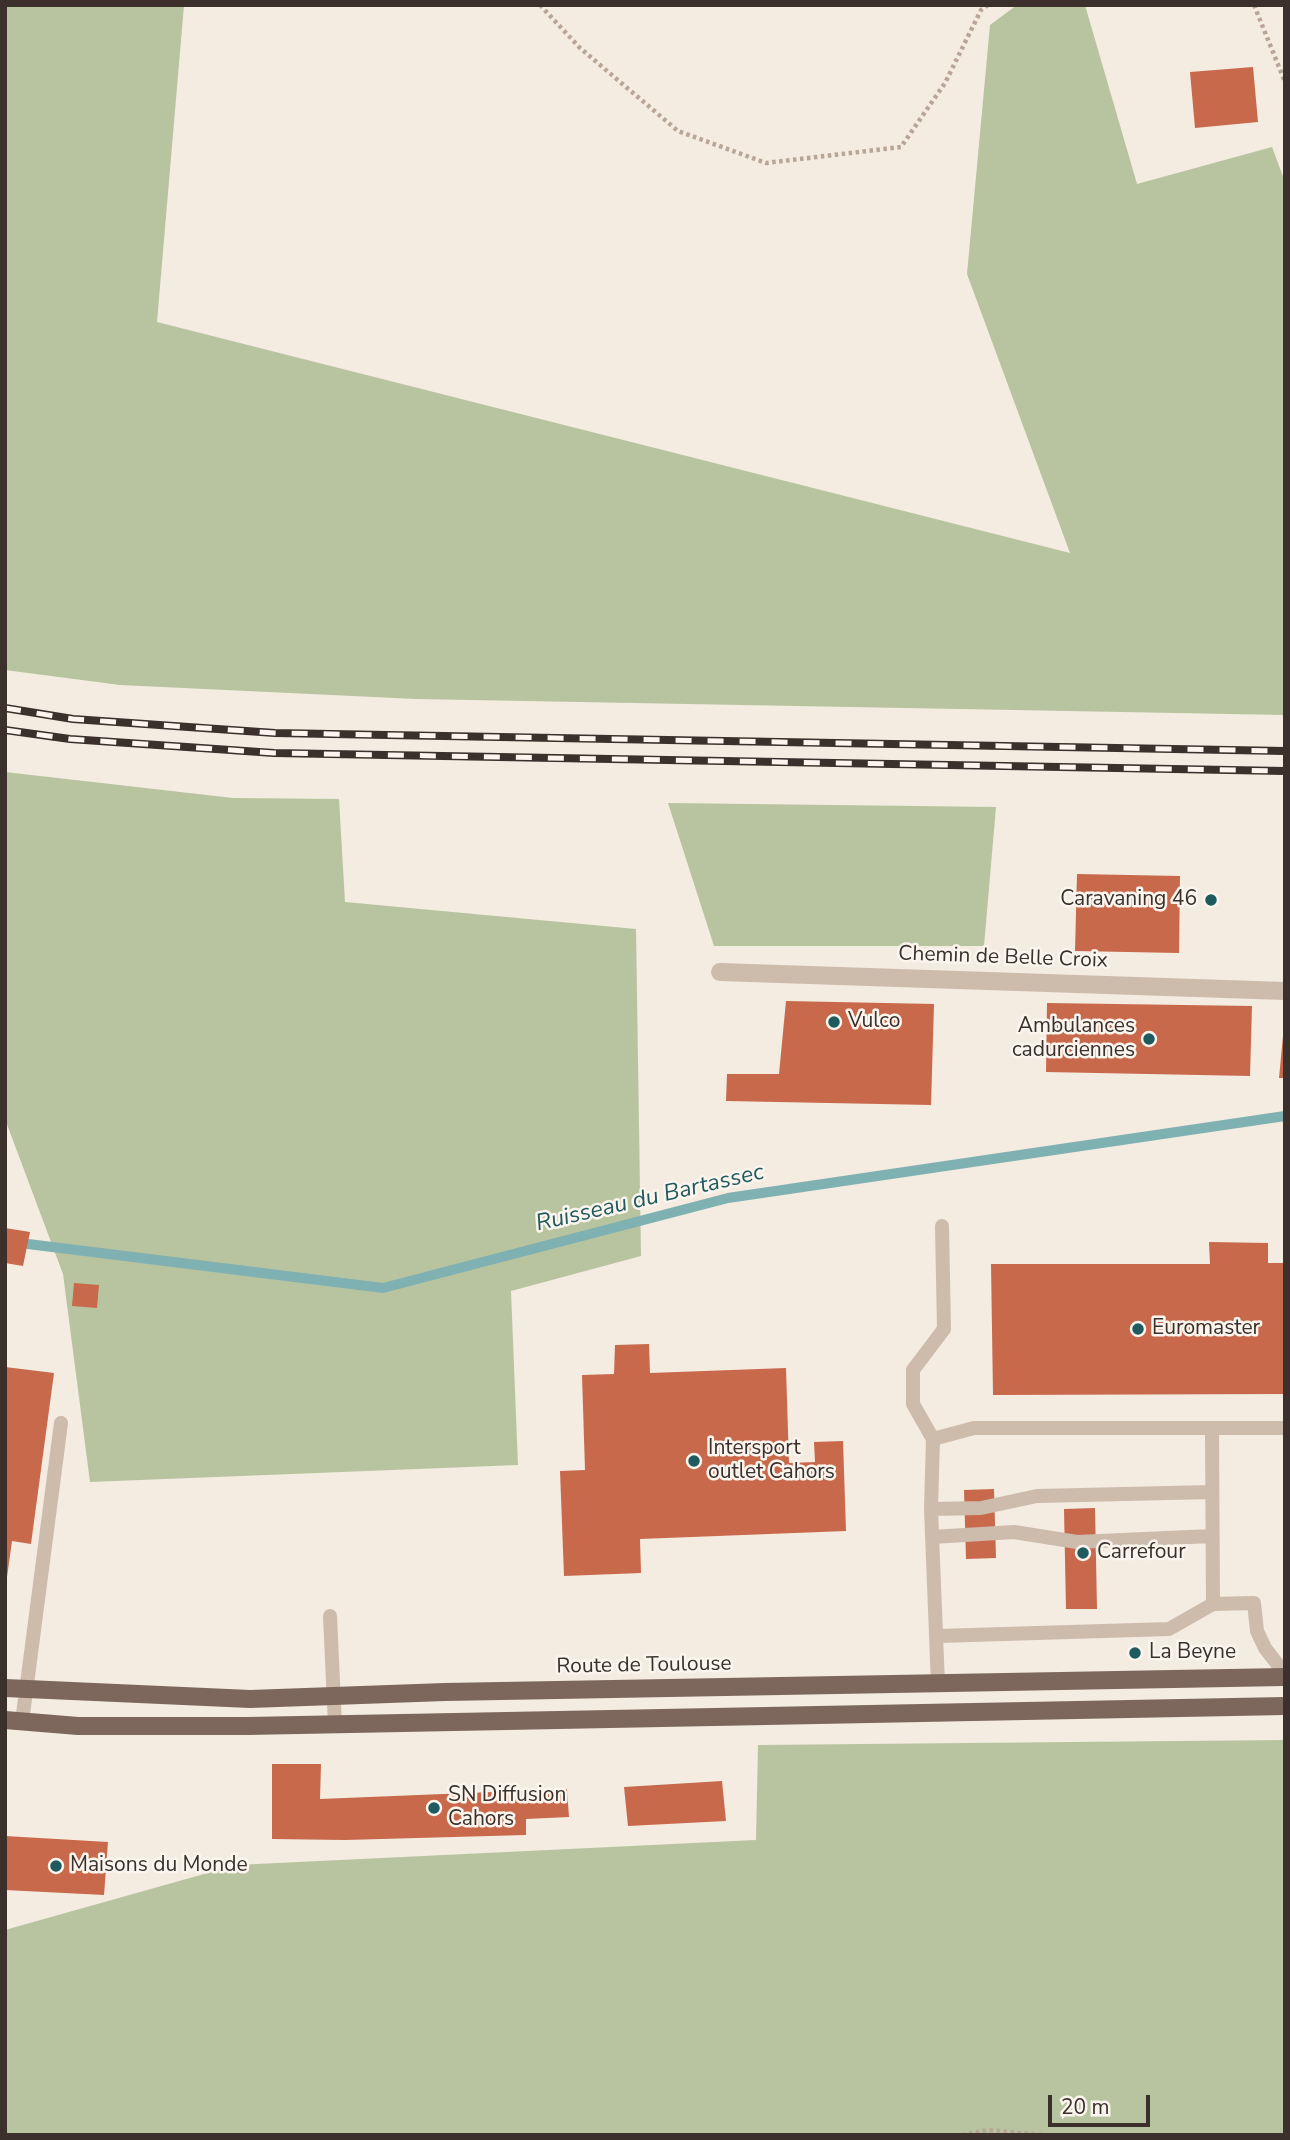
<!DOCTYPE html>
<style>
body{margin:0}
#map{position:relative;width:1290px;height:2140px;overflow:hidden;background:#f4ebe1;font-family:"Nunito Sans",sans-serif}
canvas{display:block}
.frame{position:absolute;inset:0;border:7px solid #3b302b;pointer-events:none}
.scale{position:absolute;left:1048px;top:2095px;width:102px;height:32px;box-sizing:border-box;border:4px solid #3b302b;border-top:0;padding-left:9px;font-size:21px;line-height:24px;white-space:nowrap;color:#3b302b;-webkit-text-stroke:5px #fbf5ee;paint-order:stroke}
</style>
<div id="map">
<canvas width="1290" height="2140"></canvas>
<div class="frame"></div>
<div class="scale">20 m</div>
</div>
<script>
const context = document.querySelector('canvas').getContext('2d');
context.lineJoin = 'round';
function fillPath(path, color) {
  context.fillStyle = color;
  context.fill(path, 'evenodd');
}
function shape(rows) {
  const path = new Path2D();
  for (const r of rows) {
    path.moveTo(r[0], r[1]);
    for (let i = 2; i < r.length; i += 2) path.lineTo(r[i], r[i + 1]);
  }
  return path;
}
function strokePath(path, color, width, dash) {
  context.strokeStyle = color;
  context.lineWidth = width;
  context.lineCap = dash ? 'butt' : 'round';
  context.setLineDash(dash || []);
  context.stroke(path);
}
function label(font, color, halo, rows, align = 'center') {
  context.font = font + ' "Nunito Sans",sans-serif';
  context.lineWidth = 5;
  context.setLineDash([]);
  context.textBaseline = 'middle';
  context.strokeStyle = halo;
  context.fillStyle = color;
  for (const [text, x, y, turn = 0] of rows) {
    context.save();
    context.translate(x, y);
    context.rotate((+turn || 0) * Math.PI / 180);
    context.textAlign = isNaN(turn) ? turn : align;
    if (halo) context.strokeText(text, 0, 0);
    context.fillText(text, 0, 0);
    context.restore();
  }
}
fillPath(shape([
 [5,5,184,5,157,322,1070,553,967,274,990,25,1017,5,1085,5,1137,184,1272,147,1285,182,1285,715,416,699,120,685,5,670],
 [5,772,233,798,339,799,345,902,636,929,641,1256,511,1291,518,1465,90,1482,63,1274,5,1119],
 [668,803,996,807,984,946,714,946],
 [1285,1740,1285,2135,5,2135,5,1930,236,1865,756,1840,758,1745]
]), '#b8c4a0');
strokePath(shape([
 [28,1244,383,1288,728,1198,1285,1116]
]), '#7fb0b2', 10);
fillPath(shape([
 [1253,67,1258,122,1195,128,1190,72],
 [1077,874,1180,876,1179,953,1075,951],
 [786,1001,934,1004,931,1105,726,1101,727,1074,779,1074],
 [1047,1003,1252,1006,1250,1076,1046,1072],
 [1283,1036,1285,1036,1285,1078,1279,1078],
 [5,1228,30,1232,23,1266,5,1263],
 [1209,1242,1268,1243,1268,1263,1285,1263,1285,1394,993,1395,991,1264,1210,1264],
 [74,1283,99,1285,97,1308,72,1306],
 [649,1344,650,1373,786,1368,789,1463,815,1462,814,1442,843,1441,846,1531,640,1539,641,1573,564,1576,560,1471,585,1470,582,1375,614,1374,615,1345],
 [5,1367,54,1373,31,1544,12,1541,7,1577],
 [994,1489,996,1558,966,1559,964,1490],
 [1095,1508,1097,1609,1066,1609,1064,1509],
 [272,1764,321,1764,320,1799,567,1789,569,1817,526,1819,526,1835,345,1840,272,1839],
 [722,1781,726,1821,628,1826,624,1787],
 [5,1836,108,1842,104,1895,5,1890]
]), '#c8694b');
strokePath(shape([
 [540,5,580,48,678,131,766,163,901,147,945,83,981,10,988,5],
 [1254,5,1285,82],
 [962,2135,988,2130,1044,2135]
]), '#b9a596', 4.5, [3.5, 3.5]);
strokePath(shape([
 [1212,1429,1213,1604,1254,1603,1257,1631,1265,1648,1285,1674],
 [933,1439,913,1404,913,1370,944,1329,942,1226],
 [931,1509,981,1508,1037,1496,1212,1492],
 [932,1537,1014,1532,1077,1542,1212,1536],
 [330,1616,335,1725],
 [938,1636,1169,1629,1213,1604],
 [938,1685,931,1509,933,1439,974,1428,1285,1428],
 [22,1722,61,1423]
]), '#cdbbac', 14);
strokePath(shape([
 [720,972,1285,991]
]), '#cdbbac', 18);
strokePath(shape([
 [5,1688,250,1699,445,1692,1285,1677],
 [5,1720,78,1726,247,1726,1285,1706]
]), '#7d675c', 18);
const rail = shape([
 [5,708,73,719,275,733,1285,751],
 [5,730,70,739,274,753,1285,771]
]);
strokePath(rail, '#3b302b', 8);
strokePath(rail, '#fbf5ee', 5, [16]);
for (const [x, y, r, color] of [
 [1211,900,7,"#1f5a5e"],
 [834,1022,7,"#1f5a5e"],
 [1149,1039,7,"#1f5a5e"],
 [1138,1329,7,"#1f5a5e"],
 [694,1461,7,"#1f5a5e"],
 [1083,1553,7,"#1f5a5e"],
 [1135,1653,7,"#1f5a5e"],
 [434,1808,7,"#1f5a5e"],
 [56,1866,7,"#1f5a5e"]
]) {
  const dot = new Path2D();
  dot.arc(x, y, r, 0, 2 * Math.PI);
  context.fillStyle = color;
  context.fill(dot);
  strokePath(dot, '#fbf5ee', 2.5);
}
label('21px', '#3b302b', '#fbf5ee', [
 ["Caravaning 46",1197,900,"right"],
 ["Vulco",848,1022],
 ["Ambulances",1135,1027,"right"],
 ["cadurciennes",1135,1051,"right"],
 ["Euromaster",1152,1329],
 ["Intersport",708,1449],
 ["outlet Cahors",708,1473],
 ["Carrefour",1097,1553],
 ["La Beyne",1149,1653],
 ["SN Diffusion",448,1796],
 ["Cahors",448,1820],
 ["Maisons du Monde",70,1866]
], 'left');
label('21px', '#3b302b', '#fbf5ee', [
 ["Chemin de Belle Croix",1003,958,2],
 ["Route de Toulouse",644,1666,-1]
]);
label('italic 23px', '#1f5a5e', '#fbf5ee', [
 ["Ruisseau du Bartassec",650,1199,-13]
]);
</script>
